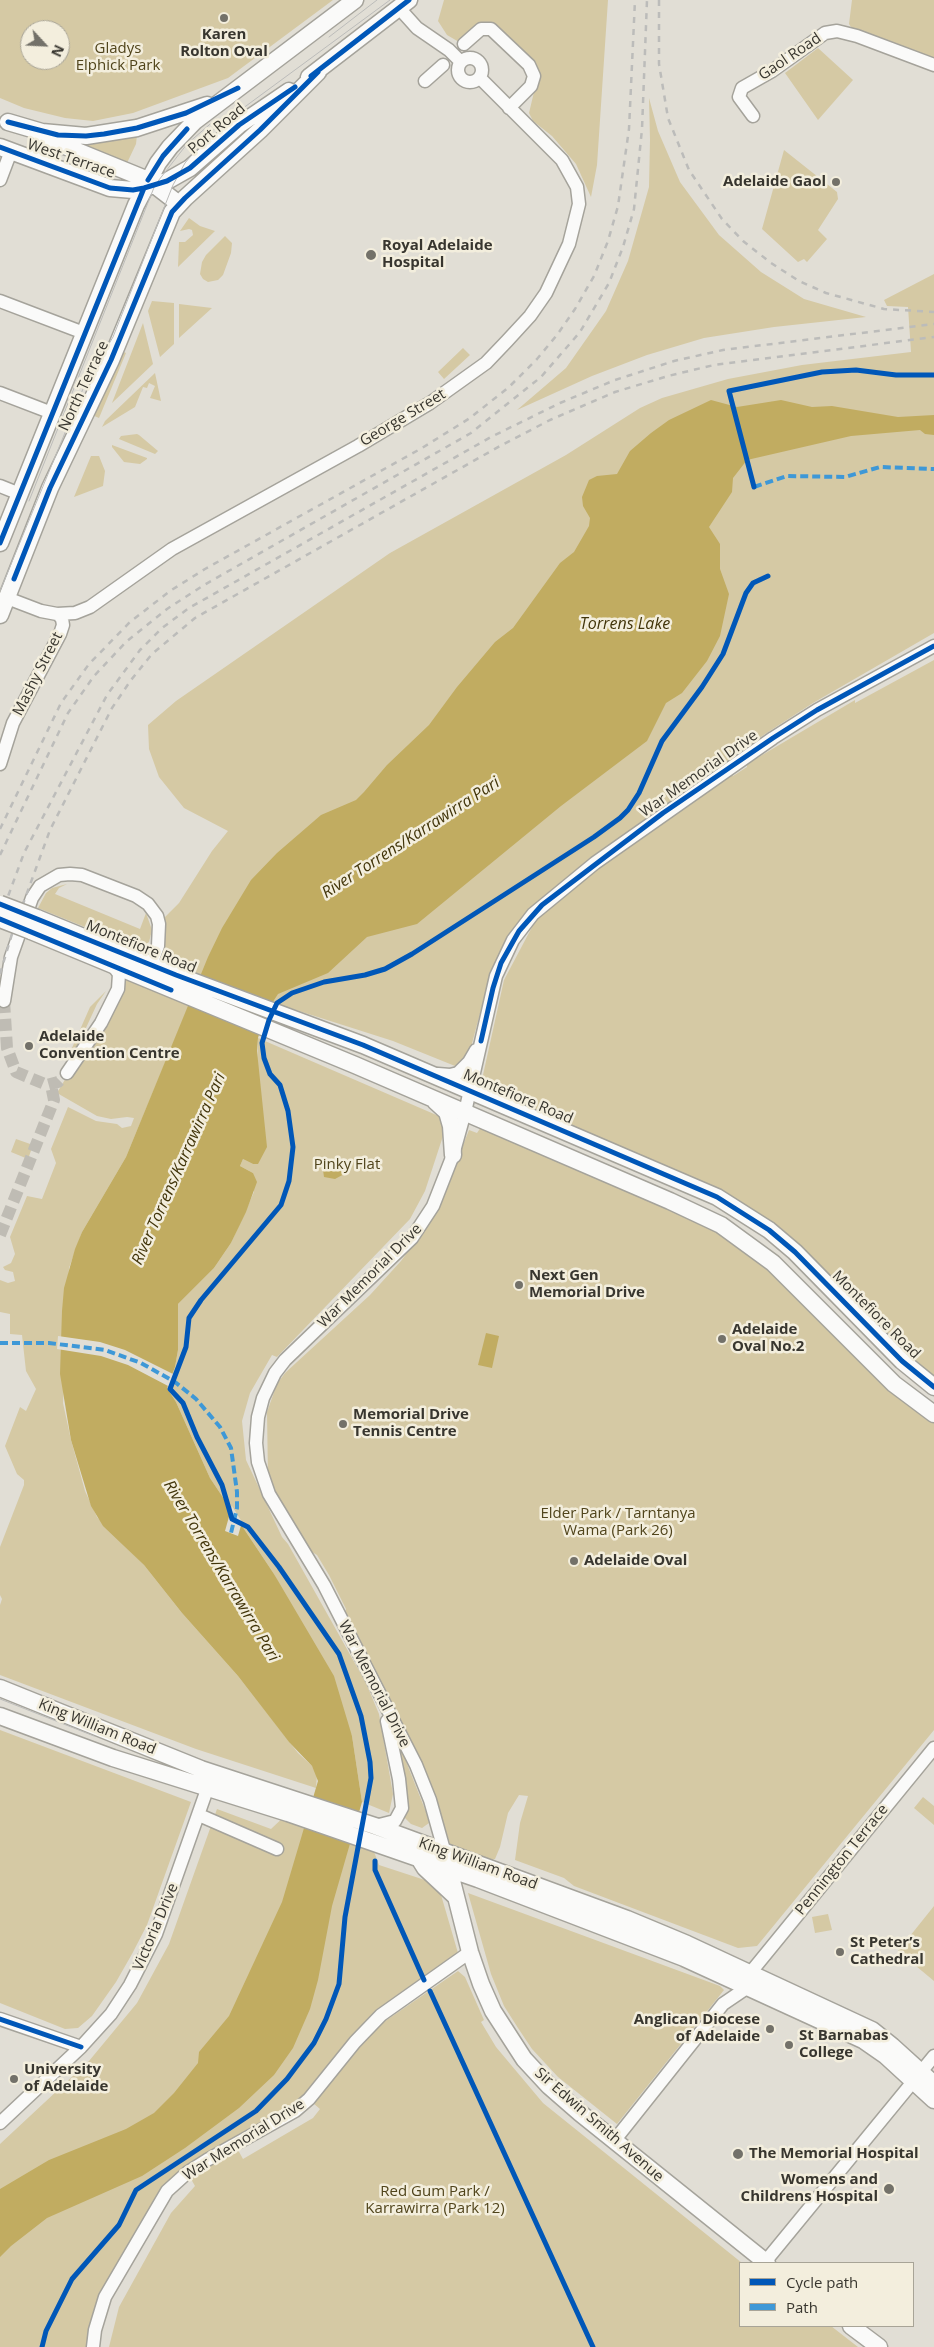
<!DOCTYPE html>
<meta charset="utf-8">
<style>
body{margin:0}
#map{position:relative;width:934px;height:2347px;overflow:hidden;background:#e1ded5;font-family:"Open Sans",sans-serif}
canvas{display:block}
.legend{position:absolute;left:739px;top:2262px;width:175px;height:65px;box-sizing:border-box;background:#f3eedd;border:1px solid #a8a497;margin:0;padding:6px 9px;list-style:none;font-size:15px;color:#38362f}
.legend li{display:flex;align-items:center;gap:10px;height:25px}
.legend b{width:25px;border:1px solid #a8a497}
.north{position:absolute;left:20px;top:20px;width:50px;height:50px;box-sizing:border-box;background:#f3eedd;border:1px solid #a8a497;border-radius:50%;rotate:115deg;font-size:14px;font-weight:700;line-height:20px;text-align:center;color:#38362f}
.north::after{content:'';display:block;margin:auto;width:18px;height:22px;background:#737169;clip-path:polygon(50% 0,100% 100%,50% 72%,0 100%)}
</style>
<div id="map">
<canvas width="934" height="2347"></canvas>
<ul class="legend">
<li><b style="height:6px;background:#0057b8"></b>Cycle path</li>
<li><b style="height:6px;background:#3e98d7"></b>Path</li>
</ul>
<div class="north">N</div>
</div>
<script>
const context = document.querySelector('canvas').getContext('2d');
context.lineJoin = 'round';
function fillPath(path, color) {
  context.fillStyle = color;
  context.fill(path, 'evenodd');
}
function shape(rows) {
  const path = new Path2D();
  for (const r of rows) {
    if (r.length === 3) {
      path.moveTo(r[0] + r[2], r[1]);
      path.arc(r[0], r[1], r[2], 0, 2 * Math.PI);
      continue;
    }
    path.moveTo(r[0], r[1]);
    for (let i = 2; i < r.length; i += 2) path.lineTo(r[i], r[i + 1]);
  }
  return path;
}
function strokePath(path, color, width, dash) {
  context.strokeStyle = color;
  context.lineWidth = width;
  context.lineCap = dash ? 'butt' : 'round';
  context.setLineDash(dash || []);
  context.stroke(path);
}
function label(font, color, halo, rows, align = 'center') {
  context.font = font + ' "Open Sans",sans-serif';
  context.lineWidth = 5;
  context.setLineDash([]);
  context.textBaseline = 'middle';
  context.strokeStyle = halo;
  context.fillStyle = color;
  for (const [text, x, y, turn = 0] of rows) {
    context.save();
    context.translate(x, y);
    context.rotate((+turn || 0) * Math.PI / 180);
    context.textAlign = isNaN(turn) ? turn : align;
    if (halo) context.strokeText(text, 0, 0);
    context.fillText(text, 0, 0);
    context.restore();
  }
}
fillPath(shape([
 [0,0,333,0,228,78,133,113,93,121,65,118,24,108,0,98],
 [30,30,60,30,60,60,30,60],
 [444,0,608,0,597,165,591,197,576,164,552,136,533,121,529,113,539,71,513,42,493,24,459,42,447,35,438,21],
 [852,0,934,0,934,65,857,36,849,24],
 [818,48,853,80,818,120,785,73],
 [649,98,658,131,680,182,719,235,761,272,804,299,866,317,774,327,704,338,647,355,592,376,517,410,566,368,606,311,628,261,649,187,650,140],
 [137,135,136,144,127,163,78,143],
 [784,150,837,192,838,199,818,230,827,239,807,262,804,259,798,262,762,229],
 [189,218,200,226,215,231,178,267,179,242,185,242,193,235,192,230,189,229,180,231],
 [225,236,232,243,231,253,223,275,218,280,208,282,203,279,200,274,202,262,206,255],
 [934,274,934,633,813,703,765,734,659,810,556,888,487,987,470,1051,460,1068,393,1041,255,997,163,959,162,954,165,944,165,917,179,903,212,851,228,831,184,808,159,777,149,749,148,725,176,701,390,553,566,455,640,408,662,398,728,379,802,365,911,352,908,307,887,306,884,300],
 [152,301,174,303,174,344,160,357,148,311],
 [179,304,212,308,179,338],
 [143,323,153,364,112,403],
 [463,348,470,355,444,379,438,372],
 [122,351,126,353,99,418,92,415],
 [155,373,161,401,150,398,155,386,149,383,147,388,143,387,135,407,102,427,105,421],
 [137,434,139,435,158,451,155,454,119,439,121,436],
 [112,445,147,458,147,459,140,464,124,462,112,447],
 [91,456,99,456,105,471,103,486,74,497],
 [934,660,934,1384,771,1228,483,1089,483,1085,481,1084,504,980,540,912,729,771,733,776,747,767,747,764,855,700,855,703],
 [67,884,59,888,55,894,140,929,146,913,152,930,149,942,139,949,38,908,46,893,52,888],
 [128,979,192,998,126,1157,82,1232,69,1268,63,1403,71,1440,85,1491,97,1517,144,1565,182,1613,238,1676,298,1753,312,1766,317,1775,316,1788,196,1749,0,1675,0,1605,2,1599,0,1595,0,1547,24,1485,24,1480,17,1474,5,1446,20,1407,26,1411,36,1389,26,1371,22,1335,10,1334,10,1314,0,1312,0,1280,8,1283,15,1281,13,1272,5,1270,3,1267,11,1263,15,1254,10,1237,27,1196,42,1199,56,1163,51,1149,68,1107,96,1121,117,1124,122,1128,131,1126,134,1118,127,1117,111,1119,97,1116,57,1093,121,985],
 [106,991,97,1004,79,1043,70,1058,68,1057,90,1007],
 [258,1038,441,1117,444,1133,425,1191,410,1219,277,1357,272,1355,250,1393,242,1421,246,1460,282,1537,288,1544,366,1683,379,1714,393,1794,389,1813,362,1802,352,1736,274,1574,210,1478,176,1402,167,1388,175,1367,178,1350,178,1304,214,1268,231,1243,254,1192,253,1173,240,1166,243,1159,253,1164],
 [481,1127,546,1153,711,1229,760,1260,789,1286,831,1333,886,1386,907,1404,934,1423,934,1730,757,1946,738,1948,574,1886,564,1878,515,1860,520,1823,528,1796,519,1795,508,1813,500,1847,495,1859,489,1860,450,1844,434,1794,344,1614,346,1609,329,1575,317,1555,312,1552,294,1525,268,1479,267,1412,277,1384,285,1373,370,1295,401,1261,435,1215,469,1130,477,1133],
 [16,1139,33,1145,28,1159,11,1152],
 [0,1730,191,1802,147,1925,132,1954,116,1982,92,2016,78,2028,65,2029,0,2003],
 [398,1741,426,1812,429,1823,422,1828,411,1824,404,1817],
 [923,1797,934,1806,934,1825,914,1808],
 [217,1809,271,1829,288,1813,370,1841,379,1865,434,1883,439,1888,458,1953,386,2007,295,2107,181,2172,105,2287,90,2347,0,2347,0,2144,89,2061,137,2003,169,1944],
 [468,1893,720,1986,724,1990,617,2124,558,2077,532,2049,518,2028,504,2006,491,1974],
 [934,1906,934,1981,898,1951],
 [828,1914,832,1930,815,1933,812,1917],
 [458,1971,465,1977,484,2020,481,2022,496,2047,543,2103,742,2263,740,2263,740,2326,831,2326,858,2347,109,2347,119,2307,171,2213,195,2186,191,2179,203,2170,231,2153,238,2150,243,2159,313,2118,320,2109,313,2103,378,2026]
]), '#d5c9a4');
fillPath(shape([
 [711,400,737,407,781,400,812,407,832,406,898,417,934,415,934,435,925,434,920,430,851,436,747,460,733,478,732,492,709,527,720,544,720,569,729,594,720,636,707,661,682,693,666,703,647,741,561,806,417,924,367,937,328,973,278,994,265,1014,258,1038,257,1051,267,1147,258,1164,253,1164,243,1159,240,1166,253,1173,257,1182,246,1212,231,1243,214,1268,178,1304,178,1350,175,1367,167,1388,176,1402,210,1478,274,1574,334,1676,352,1736,362,1802,332,1906,318,1980,310,2009,293,2048,274,2075,239,2108,185,2148,142,2176,47,2218,11,2246,0,2257,0,2189,49,2160,126,2129,154,2113,174,2093,198,2063,199,2052,229,2016,282,1902,318,1781,312,1766,289,1742,238,1676,182,1613,144,1565,103,1526,91,1506,71,1440,60,1374,62,1311,64,1288,75,1249,82,1232,126,1157,208,957,222,928,251,880,277,853,321,815,356,800,364,792,387,765,429,725,457,687,495,642,513,628,560,563,574,552,589,526,590,518,583,506,582,497,589,480,597,476,617,474,630,451,651,433,669,420],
 [344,1159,350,1165,346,1173,335,1179,324,1177,323,1170,327,1163,337,1159],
 [486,1333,499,1336,492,1368,478,1365]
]), '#c1ac61');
fillPath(shape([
 [58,1336,100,1342,125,1350,175,1375,170,1387,128,1365,101,1356,57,1349],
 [232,1506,242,1522,238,1536,225,1531]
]), '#e1ded5');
strokePath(shape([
 [4,1001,7,1048,16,1072,47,1085,58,1082,67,1073],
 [0,1235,54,1100,51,1085]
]), '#bfbcb4', 12, [12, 6]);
const minor = shape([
 [399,8,417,28,449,50,461,62],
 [464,44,481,29,491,29,529,65,534,76,531,86,509,108],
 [470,70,12],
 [425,81,443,65],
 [753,116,739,97,742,88,772,71,825,33,837,31,857,36,934,65],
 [0,180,11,151],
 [0,301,84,333],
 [0,393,52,413],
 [0,486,20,494],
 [7,598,41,611,57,614,75,613,90,607,172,549,358,446,430,403,486,363,507,341,530,316,546,293,569,244,579,204,577,187,562,160,480,78],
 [0,764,13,723,60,634,63,625,62,619,58,614],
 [4,1001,11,957,32,898,40,886,59,875,70,874,82,875,136,896,148,904,157,916,159,924,158,946,151,965],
 [67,1073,101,1023,118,989,119,974,112,964],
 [438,1074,450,1075,458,1073,469,1062,476,1050],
 [199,1815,277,1849],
 [375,1826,395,1821,402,1808,399,1779,387,1721],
 [446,1857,430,1800,416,1765,324,1585,269,1494,258,1462,256,1443,258,1417,263,1398,275,1373,285,1360,412,1238,433,1206,453,1155,465,1112,496,976,513,940,533,914,595,863,773,738,817,710,934,646],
 [751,1972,934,1748],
 [0,2019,81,2047],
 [0,2123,81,2047,111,2014,130,1985,156,1934,210,1781],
 [614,2141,723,2004,748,1987],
 [765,2262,934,2056],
 [93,2347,95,2330,105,2297,167,2191,188,2172,207,2160,295,2111,309,2099,355,2042,381,2015,470,1952]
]);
const major = shape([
 [309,77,409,0],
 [8,122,42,132,86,136,137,128,207,105],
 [45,138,148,180,179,204],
 [0,147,110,188,133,190,144,188,167,181,190,168,239,125,289,91],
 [0,543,136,205,158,163,170,147,195,121,355,0],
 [0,615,50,488,111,360,172,212,185,198,260,130,318,72],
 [37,918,176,975,363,1045,717,1197,769,1230,795,1252,902,1361,934,1387],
 [31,931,355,1065,670,1201,721,1225,773,1263,894,1384,934,1414],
 [435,1101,447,1112,451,1126,453,1155],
 [0,1688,201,1769,375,1826,627,1919,687,1944,872,2030,892,2046,934,2084],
 [0,1716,113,1758,288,1813,478,1879,684,1958,863,2040,886,2056,934,2100],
 [420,1860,425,1868,455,1896],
 [449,1869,470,1952,481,1984,493,2011,524,2059,549,2086,580,2113,767,2263],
 [851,2326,879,2347]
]);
strokePath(minor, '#a5a39b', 15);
strokePath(major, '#a5a39b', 19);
strokePath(minor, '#fafaf9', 12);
strokePath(major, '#fafaf9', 16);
strokePath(shape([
 [329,37,377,0],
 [29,501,155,185,187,144,216,119],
 [0,591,85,384,113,337,173,185,185,163,212,131,390,0],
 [0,1699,94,1736]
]), '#bcbcba', 1);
strokePath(shape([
 [659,0,659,64,668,118,689,170,722,219,743,241,771,263,799,281,826,293,884,309,934,312],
 [0,829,61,703,89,664,130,622,170,591,205,569,422,448,470,418,509,387,537,359,557,335,575,309,594,276,608,241,618,206,629,129,635,0],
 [0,855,68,713,94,676,126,642,167,609,204,585,471,433,541,377,580,332,609,283,623,247,634,209,642,129,647,0],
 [0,918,24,853,107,695,140,650,162,628,189,608,491,437,560,403,615,380,674,361,723,350,934,324],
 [0,974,12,934,50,830,112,708,131,680,152,654,195,618,500,446,550,420,615,392,668,376,714,365,934,337]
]), '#bcbcba', 2.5, [6, 6]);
const majorBridge = shape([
 [0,904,37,918],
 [0,919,31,931]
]);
strokePath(majorBridge, '#a5a39b', 19, []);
strokePath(majorBridge, '#fafaf9', 16);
strokePath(shape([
 [754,487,787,476,845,477,880,467,934,469],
 [0,1343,49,1343,105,1350,141,1363,175,1382,196,1399,220,1427,231,1448,237,1492,237,1508,231,1533]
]), '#3e98d7', 4, [8, 4]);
strokePath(shape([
 [311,76,409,0],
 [8,122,58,135,86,136,104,134,137,128,186,113,238,88],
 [0,147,110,188,133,190,144,188,167,181,190,168,239,125,295,87],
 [148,180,163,156,187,129],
 [754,487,729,391,822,372,856,370,896,375,934,375],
 [0,543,144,188],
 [14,579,50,488,111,360,172,212,185,198,260,130,318,72],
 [0,904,176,975,363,1045,717,1197,769,1230,795,1252,902,1361,934,1387],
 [0,919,171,990],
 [481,1041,493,988,501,963,519,931,542,905,663,813,773,738,817,710,934,646],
 [375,1861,375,1870,424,1980],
 [430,1991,593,2347],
 [0,2019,81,2047],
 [42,2347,46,2331,72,2279,119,2225,136,2190,256,2111,287,2079,314,2043,326,2019,339,1984,345,1917,371,1778,370,1762,361,1716,339,1654,279,1567,248,1527,232,1519,222,1485,197,1437,183,1403,170,1389,186,1347,189,1318,201,1300,281,1205,289,1181,293,1147,288,1111,280,1085,270,1074,264,1058,262,1043,269,1020,277,1003,292,993,324,982,365,975,385,969,412,954,594,837,620,818,628,810,639,793,662,741,702,687,723,654,746,593,753,583,768,576]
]), '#0057b8', 5);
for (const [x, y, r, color] of [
 [224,18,5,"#737169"],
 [836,182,5,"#737169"],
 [371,255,6,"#737169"],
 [29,1046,5,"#737169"],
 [519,1285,5,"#737169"],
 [722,1339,5,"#737169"],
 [343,1424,5,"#737169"],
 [574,1561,5,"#737169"],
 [840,1952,5,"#737169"],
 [770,2029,5,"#737169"],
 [789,2045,5,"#737169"],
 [14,2079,5,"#737169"],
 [738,2154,6,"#737169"],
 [889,2189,6,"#737169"]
]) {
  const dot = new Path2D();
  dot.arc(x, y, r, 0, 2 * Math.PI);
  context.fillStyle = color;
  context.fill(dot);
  strokePath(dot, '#f3eedd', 2);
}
label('bold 15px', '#38362f', '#f3eedd', [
 ["Karen",224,35,"center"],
 ["Rolton Oval",224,52,"center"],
 ["Adelaide Gaol",826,182,"right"],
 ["Royal Adelaide",382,246],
 ["Hospital",382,263],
 ["Adelaide",39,1037],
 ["Convention Centre",39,1054],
 ["Next Gen",529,1276],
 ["Memorial Drive",529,1293],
 ["Adelaide",732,1330],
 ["Oval No.2",732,1347],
 ["Memorial Drive",353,1415],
 ["Tennis Centre",353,1432],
 ["Adelaide Oval",584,1561],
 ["St Peter’s",850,1943],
 ["Cathedral",850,1960],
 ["Anglican Diocese",760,2020,"right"],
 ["of Adelaide",760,2037,"right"],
 ["St Barnabas",799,2036],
 ["College",799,2053],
 ["University",24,2070],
 ["of Adelaide",24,2087],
 ["The Memorial Hospital",749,2154],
 ["Womens and",878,2180,"right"],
 ["Childrens Hospital",878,2197,"right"]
], 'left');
label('15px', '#50441b', '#f3eedd', [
 ["Gladys",118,49],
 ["Elphick Park",118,66],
 ["Pinky Flat",347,1165],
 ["Elder Park / Tarntanya",618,1514],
 ["Wama (Park 26)",618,1531],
 ["Red Gum Park /",435,2192],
 ["Karrawirra (Park 12)",435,2209]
]);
label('15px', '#38362f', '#f3eedd', [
 ["Gaol Road",790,57,-34],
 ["Port Road",217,129,-40],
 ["West Terrace",71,159,19],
 ["North Terrace",84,386,-65],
 ["George Street",403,418,-31],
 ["Mashy Street",38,674,-63],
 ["War Memorial Drive",699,774,-35],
 ["Montefiore Road",141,947,22],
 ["Montefiore Road",518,1097,23],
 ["War Memorial Drive",370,1276,-45],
 ["Montefiore Road",876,1315,45],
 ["War Memorial Drive",374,1684,63],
 ["King William Road",97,1727,22],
 ["Pennington Terrace",842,1860,-51],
 ["King William Road",478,1864,20],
 ["Victoria Drive",156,1927,-67],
 ["Sir Edwin Smith Avenue",599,2125,41],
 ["War Memorial Drive",244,2140,-32]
]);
label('italic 16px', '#413409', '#f3eedd', [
 ["Torrens Lake",625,624],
 ["River Torrens/Karrawirra Pari",411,838,-33],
 ["River Torrens/Karrawirra Pari",179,1169,-66],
 ["River Torrens/Karrawirra Pari",221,1571,59]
]);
</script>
